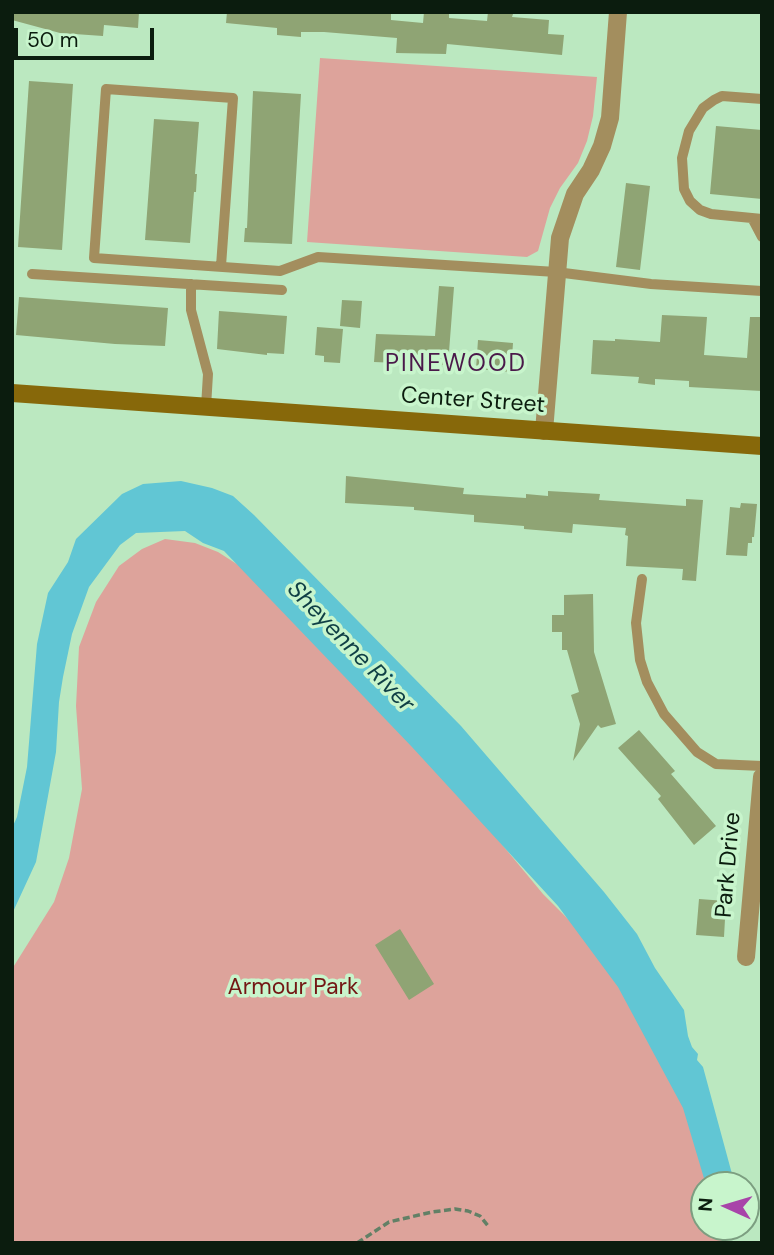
<!DOCTYPE html>
<style>
body{margin:0}
#map{position:relative;width:774px;height:1255px;overflow:hidden;background:#bbe8c0;font-family:"DM Sans",sans-serif}
canvas{display:block}
.frame{position:absolute;inset:0;border:14px solid #0b1c0e;pointer-events:none}
.north{position:absolute;left:690px;top:1171px;width:70px;height:70px;box-sizing:border-box;background:#c8f5cc;border:2px solid #7c9e80;border-radius:50%;rotate:274deg;font-size:19px;font-weight:700;line-height:28px;text-align:center;color:#0b1c0e}
.north::after{content:'';display:block;margin:auto;width:24px;height:32px;background:#a844a9;clip-path:polygon(50% 0,100% 100%,50% 72%,0 100%)}
.scale{position:absolute;left:14px;top:28px;width:140px;height:32px;box-sizing:border-box;border:4px solid #0b1c0e;border-top:0;padding-left:9px;font-size:21px;line-height:24px;white-space:nowrap;color:#0b1c0e;-webkit-text-stroke:5px #c8f5cc;paint-order:stroke}
</style>
<div id="map">
<canvas width="774" height="1255"></canvas>
<div class="frame"></div>
<div class="north">N</div>
<div class="scale">50 m</div>
</div>
<script>
const context = document.querySelector('canvas').getContext('2d');
context.lineJoin = 'round';
function fillPath(path, color) {
  context.fillStyle = color;
  context.fill(path, 'evenodd');
}
function shape(rows) {
  const path = new Path2D();
  for (const r of rows) {
    path.moveTo(r[0], r[1]);
    for (let i = 2; i < r.length; i += 2) path.lineTo(r[i], r[i + 1]);
  }
  return path;
}
function strokePath(path, color, width, dash) {
  context.strokeStyle = color;
  context.lineWidth = width;
  context.lineCap = dash ? 'butt' : 'round';
  context.setLineDash(dash || []);
  context.stroke(path);
}
function label(font, color, halo, rows, align = 'center') {
  context.font = font + ' "DM Sans",sans-serif';
  context.lineWidth = 7;
  context.setLineDash([]);
  context.textBaseline = 'middle';
  context.strokeStyle = halo;
  context.fillStyle = color;
  for (const [text, x, y, turn = 0] of rows) {
    context.save();
    context.translate(x, y);
    context.rotate((+turn || 0) * Math.PI / 180);
    context.textAlign = isNaN(turn) ? turn : align;
    if (halo) context.strokeText(text, 0, 0);
    context.fillText(text, 0, 0);
    context.restore();
  }
}
fillPath(shape([
 [320,58,597,77,593,116,587,141,578,163,560,188,550,208,538,251,527,257,307,242],
 [165,539,195,543,218,552,243,568,413,737,543,894,595,946,654,1016,713,1185,704,1185,704,1227,720,1227,723,1243,12,1243,12,969,54,902,69,858,82,789,76,706,79,647,96,602,119,566,142,549]
]), '#dda39b');
fillPath(shape([
 [181,481,212,488,233,496,254,515,461,726,604,892,637,934,655,968,684,1010,688,1036,692,1047,698,1054,697,1060,703,1067,735,1185,706,1185,683,1108,618,987,558,906,412,747,224,551,203,543,185,531,136,533,120,545,89,587,72,634,63,677,59,702,56,752,36,862,12,914,12,828,17,817,27,767,37,644,48,593,68,562,76,539,122,494,143,484]
]), '#61c6d4');
fillPath(shape([
 [12,12,139,12,138,28,104,25,103,36,60,33,12,20],
 [227,12,391,12,391,20,423,23,424,12,449,12,449,18,487,21,488,12,513,14,512,17,549,20,548,34,564,35,562,55,447,44,446,54,396,53,397,38,324,32,301,32,301,37,277,35,277,28,226,23],
 [29,81,73,84,62,250,18,247],
 [253,91,301,94,292,244,244,242,245,228,247,228],
 [154,119,199,122,195,174,197,174,196,192,194,192,190,243,145,240],
 [716,126,762,130,762,199,710,194],
 [626,183,650,186,640,270,616,267],
 [439,286,454,287,448,365,374,362,376,334,435,336],
 [19,297,168,308,165,346,115,344,16,335],
 [342,300,362,301,360,328,340,326],
 [219,311,287,316,284,354,267,353,267,355,217,349],
 [662,315,707,317,704,355,747,358,750,317,762,317,762,391,689,387,689,381,655,379,655,385,638,383,639,377,591,374,593,340,615,341,615,339,660,342],
 [317,327,343,329,340,363,324,362,324,356,315,355],
 [478,340,513,343,511,372,476,369],
 [346,476,464,488,463,494,526,498,526,494,548,496,548,491,600,494,599,500,686,506,686,499,703,500,696,581,682,580,683,569,626,566,628,536,625,535,626,528,573,524,572,533,524,529,524,526,474,522,474,515,414,510,414,507,345,503],
 [741,503,757,504,754,537,752,537,752,543,748,543,747,556,726,555,730,507,740,508],
 [593,594,594,652,616,724,601,728,598,725,573,761,580,724,571,695,579,692,567,650,562,650,562,632,552,632,552,615,564,615,564,595],
 [639,730,675,771,671,774,716,826,694,845,658,799,661,796,618,748],
 [699,899,726,901,724,937,696,935],
 [400,929,434,984,409,1000,375,945]
]), '#8fa474');
strokePath(shape([
 [357,1243,389,1222,432,1212,455,1209,468,1211,480,1216,489,1227]
]), '#628066', 3.5, [7, 3.5]);
strokePath(shape([
 [762,99,722,96,714,100,703,108,689,131,682,158,684,189,690,201,700,210,711,214,762,219],
 [752,218,762,237],
 [221,266,233,98,106,89,94,258,280,271,318,257,556,272,651,284,762,291],
 [32,274,282,290],
 [191,284,191,310,208,374,206,407],
 [642,579,636,623,640,660,647,682,664,714,697,752,716,764,762,766]
]), '#a38e5e', 10);
strokePath(shape([
 [544,431,560,238,575,194,591,170,602,146,610,118,618,12],
 [746,957,762,777]
]), '#a38e5e', 18);
strokePath(shape([
 [12,393,762,446]
]), '#87680a', 18);
label('23px', '#0b1c0e', '#c8f5cc', [
 ["Center Street",473,401,4],
 ["Park Drive",729,865,-85]
]);
label('23px', '#731714', '#c8f5cc', [
 ["Armour Park",293,988]
]);
context.letterSpacing = '2px';
label('24px', '#4a194a', '#c8f5cc', [
 ["PINEWOOD",456,365]
]);
context.letterSpacing = '0px';
label('italic 24px', '#0f3f45', '#c8f5cc', [
 ["Sheyenne River",350,647,46]
]);
</script>
